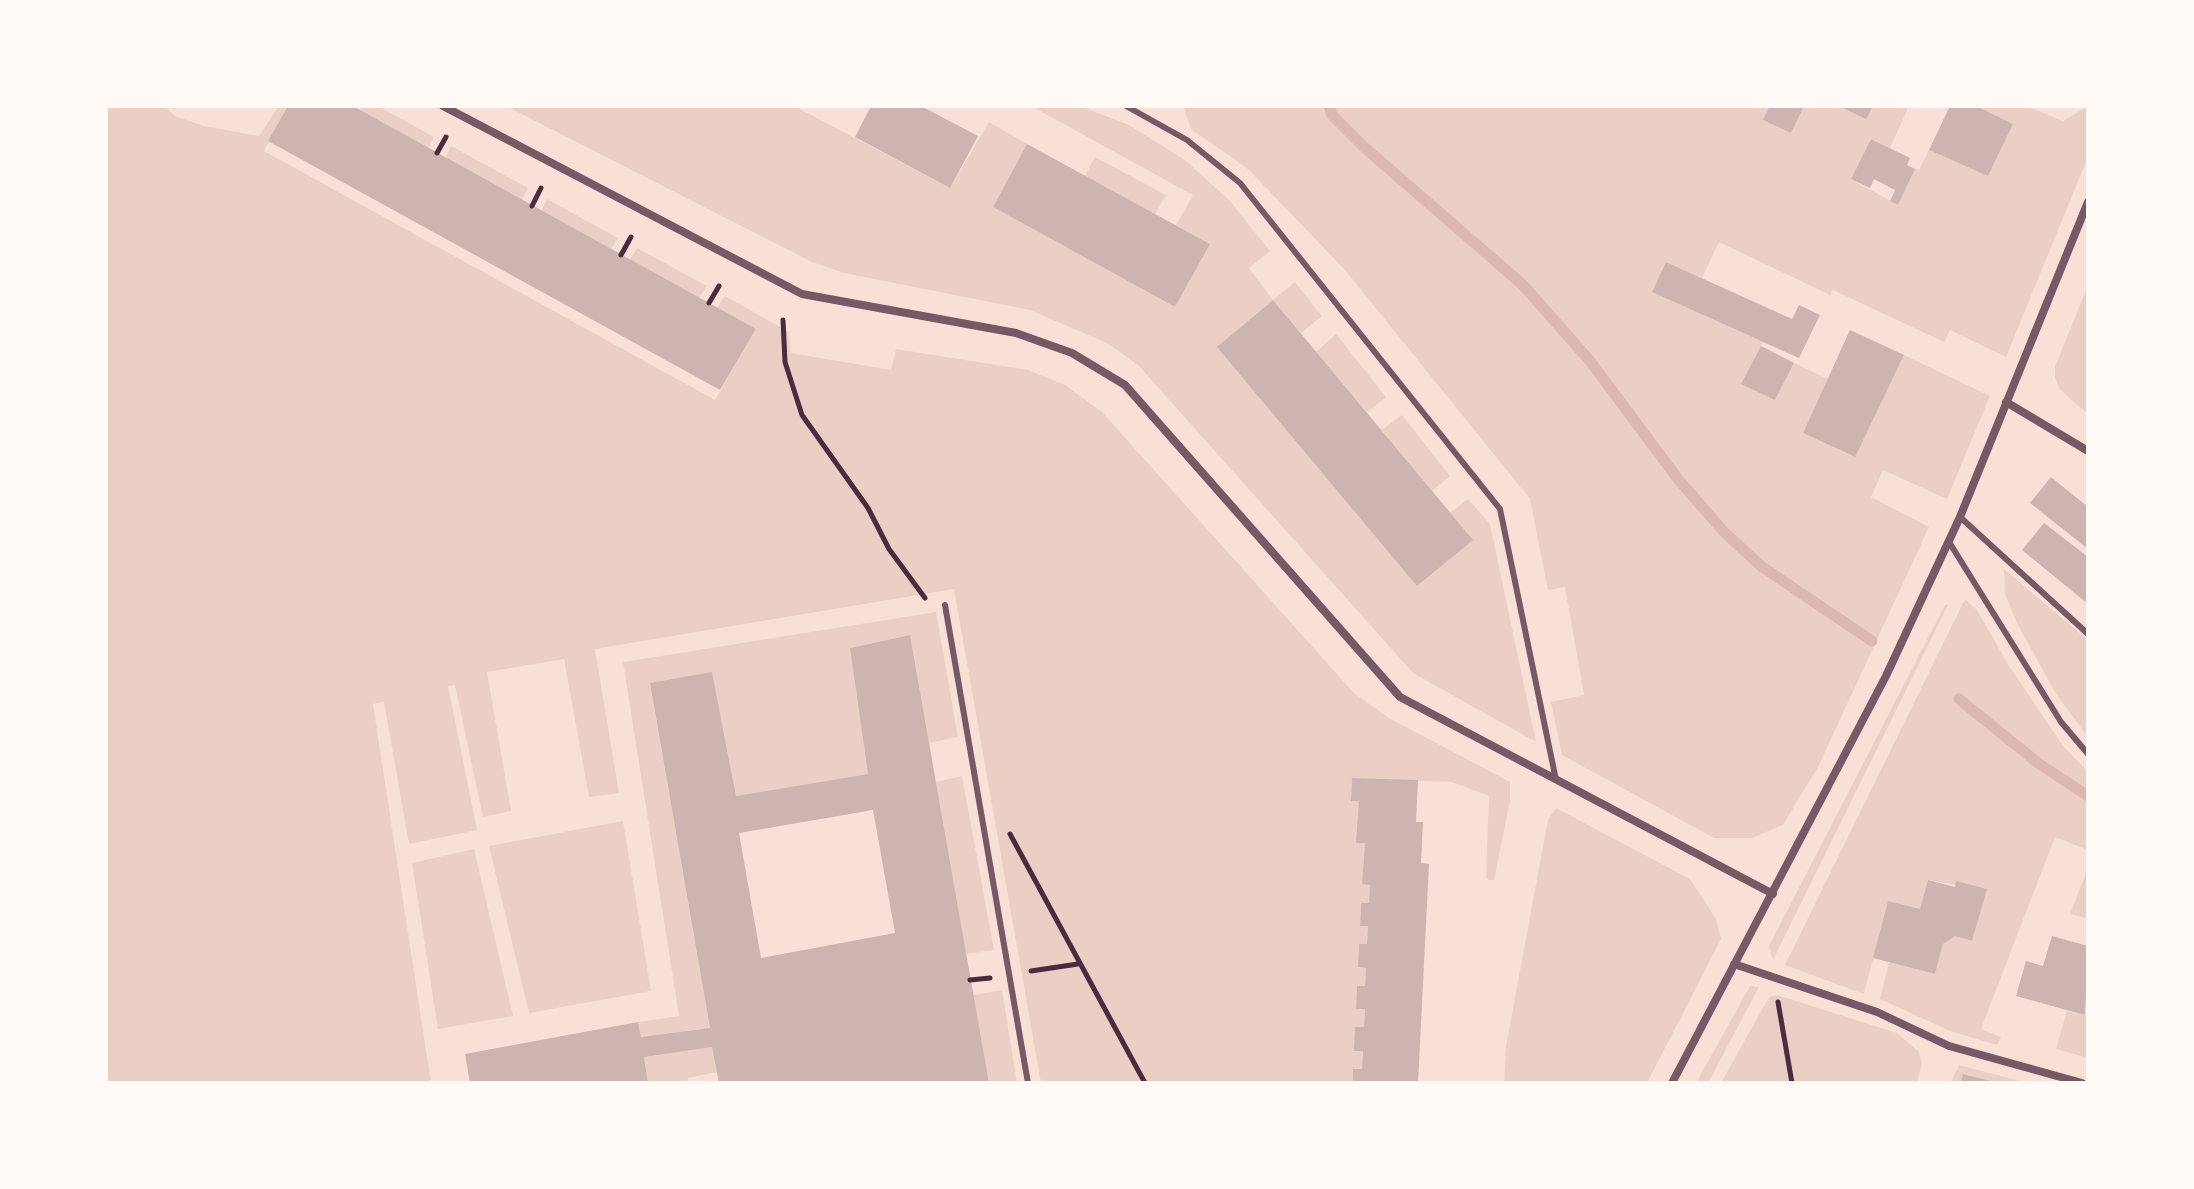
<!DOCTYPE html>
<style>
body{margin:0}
#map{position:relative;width:2194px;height:1189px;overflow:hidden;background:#f7e1d7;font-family:"PT Serif",serif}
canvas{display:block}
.frame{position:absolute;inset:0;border:108px solid #fffaf5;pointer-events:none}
</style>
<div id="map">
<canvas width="2194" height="1189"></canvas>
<div class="frame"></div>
</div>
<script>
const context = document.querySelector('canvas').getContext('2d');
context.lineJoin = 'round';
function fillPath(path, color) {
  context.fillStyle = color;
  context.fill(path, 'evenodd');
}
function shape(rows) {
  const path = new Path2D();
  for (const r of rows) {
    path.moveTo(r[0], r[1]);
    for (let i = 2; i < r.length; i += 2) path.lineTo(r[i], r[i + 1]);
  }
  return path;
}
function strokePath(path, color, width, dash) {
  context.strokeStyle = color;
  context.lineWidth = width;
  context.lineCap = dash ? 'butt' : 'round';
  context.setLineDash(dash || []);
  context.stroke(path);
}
fillPath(shape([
 [106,106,164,106,175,116,204,126,259,136,279,106,288,106,264,151,715,400,756,329,717,308,725,296,789,332,791,353,891,370,896,349,1028,370,1065,385,1102,412,1354,693,1389,718,1510,782,1510,801,1494,880,1488,880,1486,877,1489,796,1452,782,1352,778,1351,800,1359,801,1365,843,1362,884,1370,885,1369,903,1361,903,1360,925,1368,926,1367,944,1359,945,1358,967,1366,968,1365,986,1357,986,1356,1009,1365,1009,1364,1027,1355,1051,1363,1051,1362,1069,1353,1069,1353,1083,1041,1083,954,589,595,649,619,793,589,797,564,659,487,672,511,811,483,817,455,685,448,686,477,830,409,844,384,702,373,704,431,1083,106,1083],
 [363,106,378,106,434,137,428,149,361,110],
 [506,106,794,106,950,188,989,122,1027,144,993,207,1175,307,1210,244,1176,225,1193,195,1031,106,1080,106,1129,125,1185,160,1230,201,1270,251,1249,268,1273,300,1295,282,1322,316,1301,333,1273,300,1218,347,1472,540,1450,513,1468,499,1490,524,1536,742,1413,673,1138,365,1107,343,1030,310,844,273,812,262],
 [1183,106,1909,106,1890,148,1871,139,1851,179,1898,205,1915,169,1919,170,1929,150,1988,176,2013,124,1976,106,2027,106,2063,121,2088,106,2088,157,2006,357,1950,330,1944,342,1833,290,1830,295,1719,242,1702,278,1666,262,1652,292,1763,342,1742,383,1775,400,1794,363,1828,379,1803,433,1854,457,1904,355,1990,396,1947,499,1883,470,1871,497,1929,527,1818,767,1783,825,1752,838,1714,838,1562,755,1551,702,1584,695,1565,587,1548,590,1530,499,1345,270,1248,169,1191,129],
 [451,146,528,188,521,201,445,158],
 [1095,157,1166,195,1155,214,1085,176],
 [547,199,618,238,611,249,541,211],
 [637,248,707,286,699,298,630,260],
 [2088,285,2088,415,2060,389,2055,378,2055,367],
 [1336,334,1386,397,1367,412,1316,352],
 [1402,415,1450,476,1432,491,1382,430],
 [2004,569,2088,640,2088,737,2056,694,2017,623,2005,594],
 [1965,599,1977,610,2009,666,2064,747,2088,772,2088,850,2055,837,1981,1029,2001,1037,1997,1045,1950,1031,1880,999,1889,962,1935,974,1943,944,1955,936,1972,941,1986,890,1928,880,1920,909,1888,901,1864,994,1785,965],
 [1945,605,1948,605,1773,960,1769,946],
 [936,612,958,737,929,743,910,635,850,648,868,774,736,796,712,672,650,684,710,1028,641,1037,638,1022,679,1016,623,662],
 [962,776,994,950,966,954,936,782],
 [1556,808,1690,879,1716,919,1721,939,1647,1083,1504,1083,1506,1046,1548,820],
 [623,821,651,991,529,1013,489,846],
 [474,849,513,1016,438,1029,412,863],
 [2088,868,2088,919,2070,914],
 [1750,986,1759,987,1708,1083,1696,1083],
 [1002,990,1017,1083,989,1083,973,995],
 [1777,995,1897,1033,1919,1052,1922,1063,1917,1083,1721,1083,1769,997],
 [2067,1011,2088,1016,2088,1058,2056,1049],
 [712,1047,717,1072,688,1078,687,1083,648,1083,644,1057],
 [1959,1065,2028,1083,2000,1083,1964,1074,1961,1083,1951,1082]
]), '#ebcfc5');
strokePath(shape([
 [1329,106,1332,115,1364,147,1523,285,1590,361,1678,479,1724,532,1761,566,1872,641],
 [1959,699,2038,763,2088,796]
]), '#dcb8b0', 11);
fillPath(shape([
 [288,106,353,106,756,329,720,390,268,141],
 [871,106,921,106,978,136,950,188,855,137],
 [1770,106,1804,106,1791,133,1763,120],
 [1839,106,1873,106,1866,119],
 [1950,106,1976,106,2013,124,1988,176,1929,150],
 [1871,139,1910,158,1907,165,1915,169,1898,205,1890,201,1895,190,1874,179,1870,188,1851,179],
 [1027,144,1210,244,1175,307,993,207],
 [1666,262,1792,319,1799,305,1820,315,1799,358,1652,292],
 [1273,300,1473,540,1417,586,1217,347],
 [1850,330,1904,355,1855,457,1803,433],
 [1761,346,1794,363,1775,400,1741,384],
 [2051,477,2088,507,2088,549,2030,503],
 [2044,523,2088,557,2088,604,2022,550],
 [910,635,989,1083,719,1083,712,1047,644,1057,648,1083,470,1083,465,1054,638,1022,641,1037,710,1028,650,683,712,672,736,796,868,774,850,648],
 [873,810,895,933,761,958,739,833],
 [1352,778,1418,780,1416,822,1423,822,1421,863,1429,864,1418,1083,1353,1083,1353,1069,1362,1069,1363,1051,1354,1051,1355,1027,1364,1027,1365,1009,1356,1009,1357,986,1365,986,1366,968,1358,967,1359,944,1367,944,1368,926,1360,926,1361,903,1369,903,1370,885,1362,884,1365,843,1356,843,1359,801,1351,801],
 [1928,880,1955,887,1956,881,1987,889,1972,941,1955,936,1943,944,1935,974,1873,958,1888,901,1920,909],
 [2052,936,2088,946,2085,1015,2016,996,2026,961,2043,966],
 [1963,1074,1996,1082,1996,1083,1961,1083]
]), '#ccb4b1');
strokePath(shape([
 [437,153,446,137],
 [532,206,541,188],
 [621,255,631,237],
 [709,303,719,286],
 [783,320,785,362,802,415,868,508,889,549,925,598],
 [1010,834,1145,1083],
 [1031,971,1078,964],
 [970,980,990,978],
 [1778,1002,1792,1083]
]), '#4a2c40', 5);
strokePath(shape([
 [1126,106,1187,140,1240,183,1500,509,1556,780],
 [1960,517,2088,634],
 [1949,542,2061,722,2088,754],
 [945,605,1028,1083]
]), '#755966', 6);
strokePath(shape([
 [443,106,802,294,1016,333,1072,353,1125,385,1400,697,1773,894],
 [2006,402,2088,451],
 [1734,964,1877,1012,1949,1046,2082,1083],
 [1672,1083,1886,676,1960,517,2088,202]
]), '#755966', 8);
</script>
